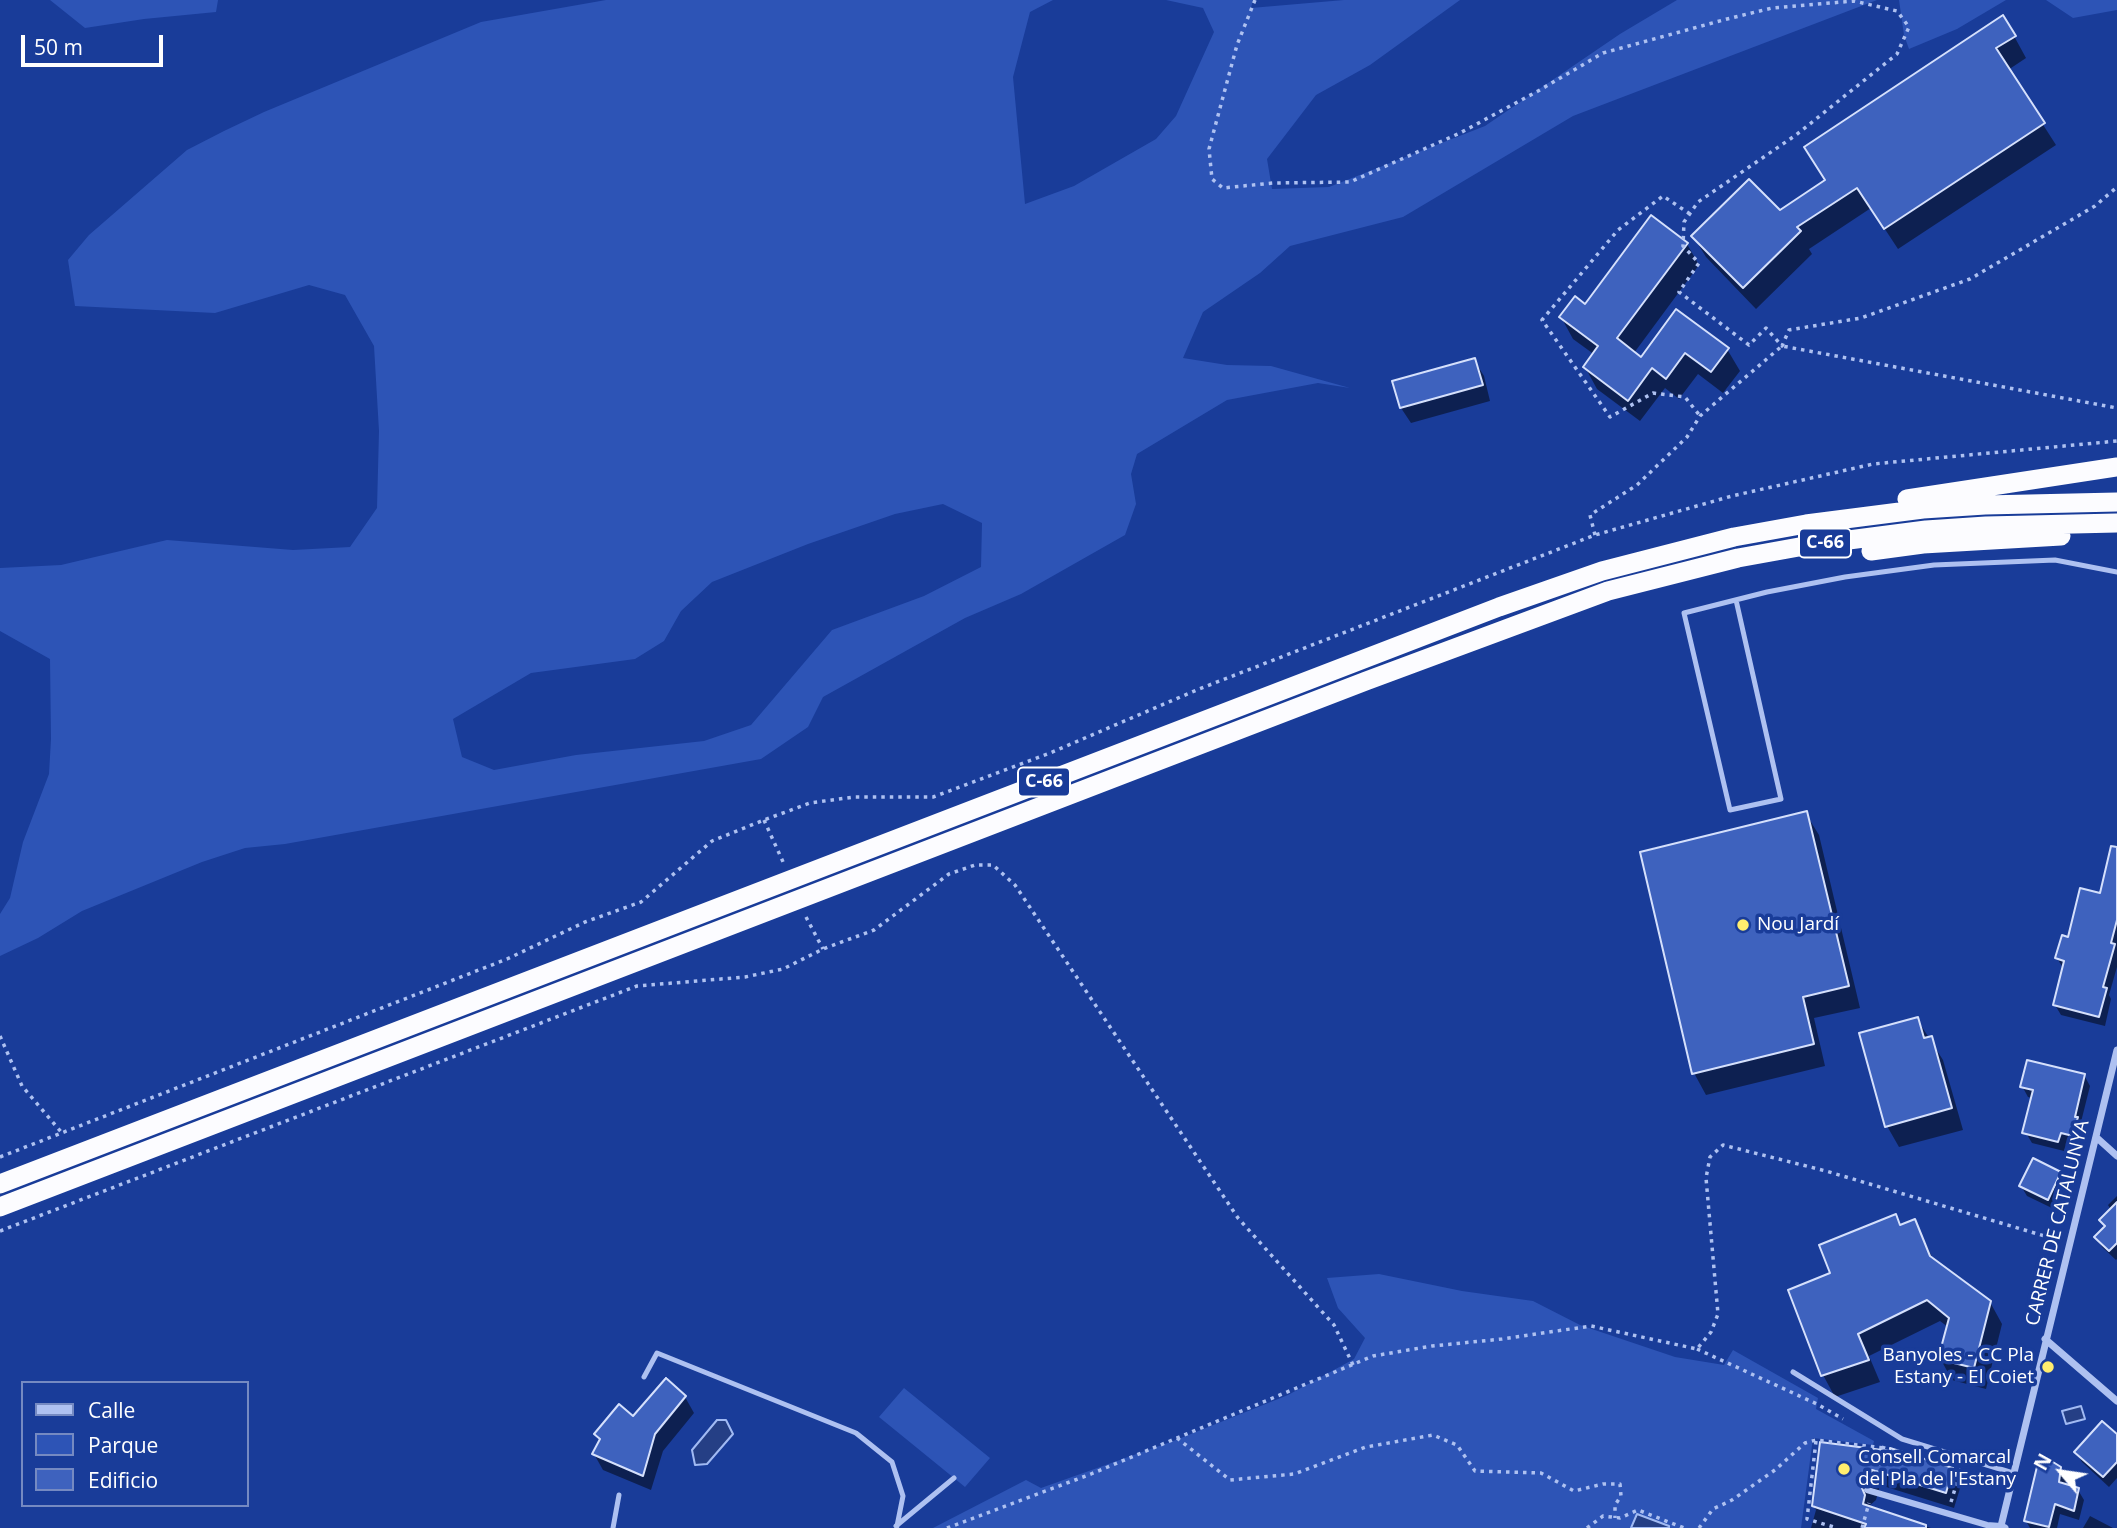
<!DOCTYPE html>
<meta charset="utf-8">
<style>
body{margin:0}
#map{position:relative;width:2117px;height:1528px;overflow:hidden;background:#193c99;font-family:"Open Sans",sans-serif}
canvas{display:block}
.legend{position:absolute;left:21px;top:1381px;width:228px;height:126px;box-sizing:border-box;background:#193c99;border:2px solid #758ac2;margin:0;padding:9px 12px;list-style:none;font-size:21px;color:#fff}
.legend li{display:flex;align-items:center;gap:14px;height:35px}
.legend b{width:35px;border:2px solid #758ac2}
.north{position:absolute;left:2026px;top:1437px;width:70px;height:70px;-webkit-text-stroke:5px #193c99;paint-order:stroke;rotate:299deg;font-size:19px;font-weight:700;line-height:28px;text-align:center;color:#fff}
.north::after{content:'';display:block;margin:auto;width:24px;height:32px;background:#fff;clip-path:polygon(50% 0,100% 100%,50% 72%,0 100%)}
.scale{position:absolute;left:21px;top:35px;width:142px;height:32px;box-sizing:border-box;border:4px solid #fff;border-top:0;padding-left:9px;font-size:21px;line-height:24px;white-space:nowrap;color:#fff;-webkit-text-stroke:5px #193c99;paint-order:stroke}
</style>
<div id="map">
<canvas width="2117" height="1528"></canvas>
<ul class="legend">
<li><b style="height:9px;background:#aec1f1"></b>Calle</li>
<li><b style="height:19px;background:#2d54b6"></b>Parque</li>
<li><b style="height:19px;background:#3e62be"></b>Edificio</li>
</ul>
<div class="north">N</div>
<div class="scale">50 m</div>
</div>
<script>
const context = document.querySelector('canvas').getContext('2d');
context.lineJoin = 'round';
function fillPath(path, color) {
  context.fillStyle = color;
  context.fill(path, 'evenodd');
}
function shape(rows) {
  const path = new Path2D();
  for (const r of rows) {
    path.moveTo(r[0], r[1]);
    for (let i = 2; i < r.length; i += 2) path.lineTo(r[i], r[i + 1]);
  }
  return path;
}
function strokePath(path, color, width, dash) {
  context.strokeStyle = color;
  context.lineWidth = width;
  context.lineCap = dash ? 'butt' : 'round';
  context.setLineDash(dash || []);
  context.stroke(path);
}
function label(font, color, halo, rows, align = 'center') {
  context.font = font + ' "Open Sans",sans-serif';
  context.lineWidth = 7;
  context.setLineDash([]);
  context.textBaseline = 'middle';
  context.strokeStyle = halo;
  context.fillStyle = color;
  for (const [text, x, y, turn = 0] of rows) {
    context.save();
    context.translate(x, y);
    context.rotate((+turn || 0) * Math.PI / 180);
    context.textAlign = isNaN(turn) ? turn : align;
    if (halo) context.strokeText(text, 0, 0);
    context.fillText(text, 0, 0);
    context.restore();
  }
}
fillPath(shape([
 [50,0,218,0,216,12,144,19,85,28],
 [606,0,1053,0,1030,12,1013,77,1025,204,1074,186,1156,139,1176,116,1214,32,1203,8,1166,0,1253,0,1251,8,1344,0,1460,0,1370,65,1316,95,1267,159,1272,189,1329,187,1485,126,1620,34,1677,0,1877,0,1573,116,1403,217,1290,246,1260,273,1203,312,1183,358,1227,365,1271,366,1350,388,1318,383,1227,400,1137,454,1131,474,1136,504,1125,535,1021,594,965,618,823,697,808,727,761,759,285,844,245,848,202,862,82,911,38,938,0,956,0,914,10,898,23,842,49,774,51,739,50,659,0,631,0,568,61,565,167,540,293,550,350,547,377,508,379,431,374,346,345,295,309,285,215,313,75,306,68,260,89,235,187,150,224,131,264,112,481,22],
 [943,504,982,523,981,567,924,596,832,630,751,725,704,741,576,755,494,770,462,757,453,719,531,673,635,659,664,641,681,611,712,582,808,544,895,514],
 [1899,0,2006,0,1957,29,1909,49,1904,35],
 [2046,0,2117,0,2117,10,2073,18],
 [1379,1274,1462,1291,1533,1301,1580,1325,1675,1357,1724,1365,1733,1350,1818,1398,1816,1409,1874,1441,1873,1445,1813,1438,1801,1528,933,1528,1026,1480,1041,1488,1176,1440,1288,1395,1354,1359,1365,1338,1338,1308,1327,1278],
 [904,1388,990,1458,965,1487,879,1417]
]), '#2d54b6');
const water = shape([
 [2081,1406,2085,1419,2066,1424,2062,1411,2081,1406],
 [717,1420,726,1420,733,1434,707,1464,695,1465,692,1450,717,1420],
 [1637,1514,1669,1526,1669,1528,1631,1528,1637,1514]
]);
fillPath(water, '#253f85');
strokePath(water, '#a1baf3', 2);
fillPath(shape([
 [2014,36,2026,58,2008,70,2056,145,1898,249,1871,208,1809,249,1812,254,1756,309,1706,257,1693,236,1779,212,1827,181,1806,147],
 [1687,244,1699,265,1634,353,1642,359,1677,312,1727,349,1740,371,1723,393,1698,374,1679,399,1665,388,1640,421,1597,389,1585,367,1595,355,1573,339,1561,317,1586,306],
 [1474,360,1484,376,1490,401,1411,423,1401,408],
 [1806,814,1819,835,1860,1008,1814,1018,1825,1066,1706,1095,1694,1073],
 [2117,850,2117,967,2109,995,2111,999,2105,1026,2061,1015,2055,1005,2063,968,2057,958,2101,895],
 [1917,1019,1943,1060,1963,1130,1899,1147,1887,1126],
 [2084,1075,2090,1086,2080,1126,2082,1129,2078,1145,2066,1143,2064,1151,2032,1143,2026,1133,2033,1098,2028,1097,2022,1086],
 [2060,1173,2066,1184,2054,1209,2027,1196,2021,1186],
 [2117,1196,2117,1259,2116,1260,2102,1247,2097,1237,2106,1228,2101,1220,2111,1210,2108,1205],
 [1895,1216,1901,1226,1915,1221,1934,1261,1990,1302,2002,1324,1986,1389,1952,1380,1940,1358,1948,1327,1940,1321,1869,1356,1880,1382,1835,1397,1823,1375,1832,1274],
 [685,1397,694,1413,663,1451,651,1490,603,1470,594,1454,601,1442,596,1434],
 [2117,1436,2117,1478,2109,1487,2082,1462,2076,1452],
 [1821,1444,1952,1469,1961,1485,1954,1508,1880,1485,1876,1500,1869,1506,1871,1509,1931,1528,1811,1528,1816,1510,1813,1505],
 [2060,1469,2066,1479,2065,1486,2078,1490,2084,1500,2079,1520,2060,1514,2057,1528,2030,1528,2026,1521],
 [2090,1516,2113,1528,2083,1528]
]), '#0007');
const building = shape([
 [2003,15,2016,36,1996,48,2045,123,1884,229,1857,188,1797,227,1801,231,1743,288,1691,236,1749,179,1780,210,1825,180,1804,147,2003,15],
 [1651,215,1688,243,1617,338,1641,357,1676,309,1729,348,1711,372,1685,353,1666,379,1652,368,1628,401,1583,367,1598,346,1559,317,1575,296,1585,304,1651,215],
 [1475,358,1483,385,1400,408,1392,381,1475,358],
 [1807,811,1849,986,1803,997,1814,1044,1692,1074,1640,852,1807,811],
 [2111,846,2117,847,2117,920,2111,943,2115,944,2103,987,2107,988,2099,1017,2053,1005,2064,961,2055,958,2062,935,2068,937,2080,888,2100,893,2111,846],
 [1918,1017,1924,1038,1932,1036,1952,1108,1885,1127,1859,1033,1918,1017],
 [2027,1060,2085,1074,2075,1117,2078,1117,2073,1136,2061,1133,2058,1142,2022,1133,2033,1090,2020,1087,2027,1060],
 [2033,1158,2061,1172,2048,1200,2019,1186,2033,1158],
 [2117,1202,2117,1243,2109,1251,2094,1237,2105,1226,2099,1220,2117,1202],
 [1896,1214,1900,1225,1915,1219,1930,1256,1991,1301,1974,1368,1938,1359,1949,1318,1927,1300,1858,1334,1869,1360,1821,1376,1788,1290,1830,1273,1819,1245,1896,1214],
 [666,1378,686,1396,655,1434,643,1476,592,1454,600,1439,594,1434,619,1404,633,1416,666,1378],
 [2102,1421,2117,1434,2117,1462,2103,1477,2074,1452,2102,1421],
 [1820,1442,1890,1451,1890,1448,1953,1468,1946,1493,1872,1470,1868,1484,1862,1488,1865,1495,1863,1504,1926,1525,1926,1528,1864,1528,1866,1524,1812,1506,1820,1442],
 [2040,1454,2061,1467,2059,1482,2079,1488,2074,1511,2055,1504,2049,1527,2024,1521,2040,1454]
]);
fillPath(building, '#3e62be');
strokePath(building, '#d5e0fc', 2);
strokePath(shape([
 [1255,0,1237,45,1209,149,1212,179,1223,188,1273,183,1350,182,1460,133,1538,91,1603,53,1727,19,1772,8,1854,1,1897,11,1909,27,1897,54,1796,135,1698,202,1684,222,1683,246,1699,263,1679,292,1749,345,1766,328,1782,346,1789,330,1861,318,1970,279,2095,206,2117,187],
 [1690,214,1663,196,1618,230,1542,320,1610,417,1653,393,1685,397,1700,416],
 [1595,535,1590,515,1637,485,1687,437,1700,416,1782,346,2117,408],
 [764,820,784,864],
 [806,917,823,949],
 [0,1036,22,1086,62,1133],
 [0,1157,507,959,585,922,641,902,712,841,764,820,810,803,854,797,933,797,1050,753,1199,689,1595,535,1732,496,1873,464,2117,441],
 [0,1231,637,986,745,977,783,969,823,949,874,930,949,874,975,865,993,865,1015,885,1238,1218,1334,1325,1353,1365],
 [1697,1349,1817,1404,1843,1419],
 [1177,1438,1230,1480,1294,1474,1366,1447,1433,1435,1457,1445,1475,1471,1541,1473,1574,1491,1603,1484,1620,1484,1621,1496,1615,1505,1615,1518],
 [1816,1441,1807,1519,1837,1528],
 [1874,1482,1884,1446],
 [1951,1502,1961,1469],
 [947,1528,1091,1474,1373,1356,1432,1346,1502,1339,1591,1326,1697,1349,1711,1332,1718,1314,1706,1178,1710,1157,1723,1145,1826,1171,2058,1240],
 [1587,1528,1603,1516,1620,1518,1638,1510,1684,1528],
 [1699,1528,1713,1509,1732,1500,1775,1470,1805,1443,1816,1440,1884,1448],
 [1862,1528,1869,1503]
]), '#aec1f1', 3.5, [3.5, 5]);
strokePath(shape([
 [1736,600,1781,799,1730,810,1684,613,1767,592,1845,577,1934,565,2055,560,2117,572],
 [1793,1372,1902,1439,2013,1473],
 [644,1377,657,1353,856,1433,892,1462,903,1496,897,1526],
 [896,1526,954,1478],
 [613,1528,619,1495]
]), '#aec1f1', 5);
strokePath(shape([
 [1867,1490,1987,1525,2001,1526]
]), '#aec1f1', 6);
strokePath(shape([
 [2096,1137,2117,1156],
 [2045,1339,2117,1401],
 [2005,1528,2001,1526,2117,1050]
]), '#aec1f1', 7);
strokePath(shape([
 [1907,499,2117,467],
 [1871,551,1923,544,2061,536],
 [0,1184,1499,607,1602,571,1734,537,1806,524,1923,509,1985,505,2117,502],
 [0,1207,1366,681,1608,591,1738,558,1810,545,1926,530,1986,526,2117,523]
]), '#fcfcff', 19);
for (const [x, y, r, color] of [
 [1743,925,7,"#ffed6e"],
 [2048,1367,7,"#ffed6e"],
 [1844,1469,7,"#ffed6e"]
]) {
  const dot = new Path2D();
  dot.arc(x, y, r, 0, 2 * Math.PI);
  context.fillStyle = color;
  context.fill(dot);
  strokePath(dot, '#193c99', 2.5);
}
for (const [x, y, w] of [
 [1825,543,52],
 [1044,782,52]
]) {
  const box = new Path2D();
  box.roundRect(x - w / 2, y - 14.5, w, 29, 5);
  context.fillStyle = '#193c99';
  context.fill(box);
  strokePath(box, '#fff', 2);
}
label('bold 18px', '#fff', null, [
 ["C-66",1825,543],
 ["C-66",1044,782]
]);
label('19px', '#fff', '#193c99', [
 ["Nou Jardí",1757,925],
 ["Banyoles - CC Pla",2034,1356,"right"],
 ["Estany - El Coiet",2034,1378,"right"],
 ["Consell Comarcal",1858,1458],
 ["del Pla de l'Estany",1858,1480]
], 'left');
label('19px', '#fff', '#193c99', [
 ["CARRER DE CATALUNYA",2058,1223,-76]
]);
</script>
